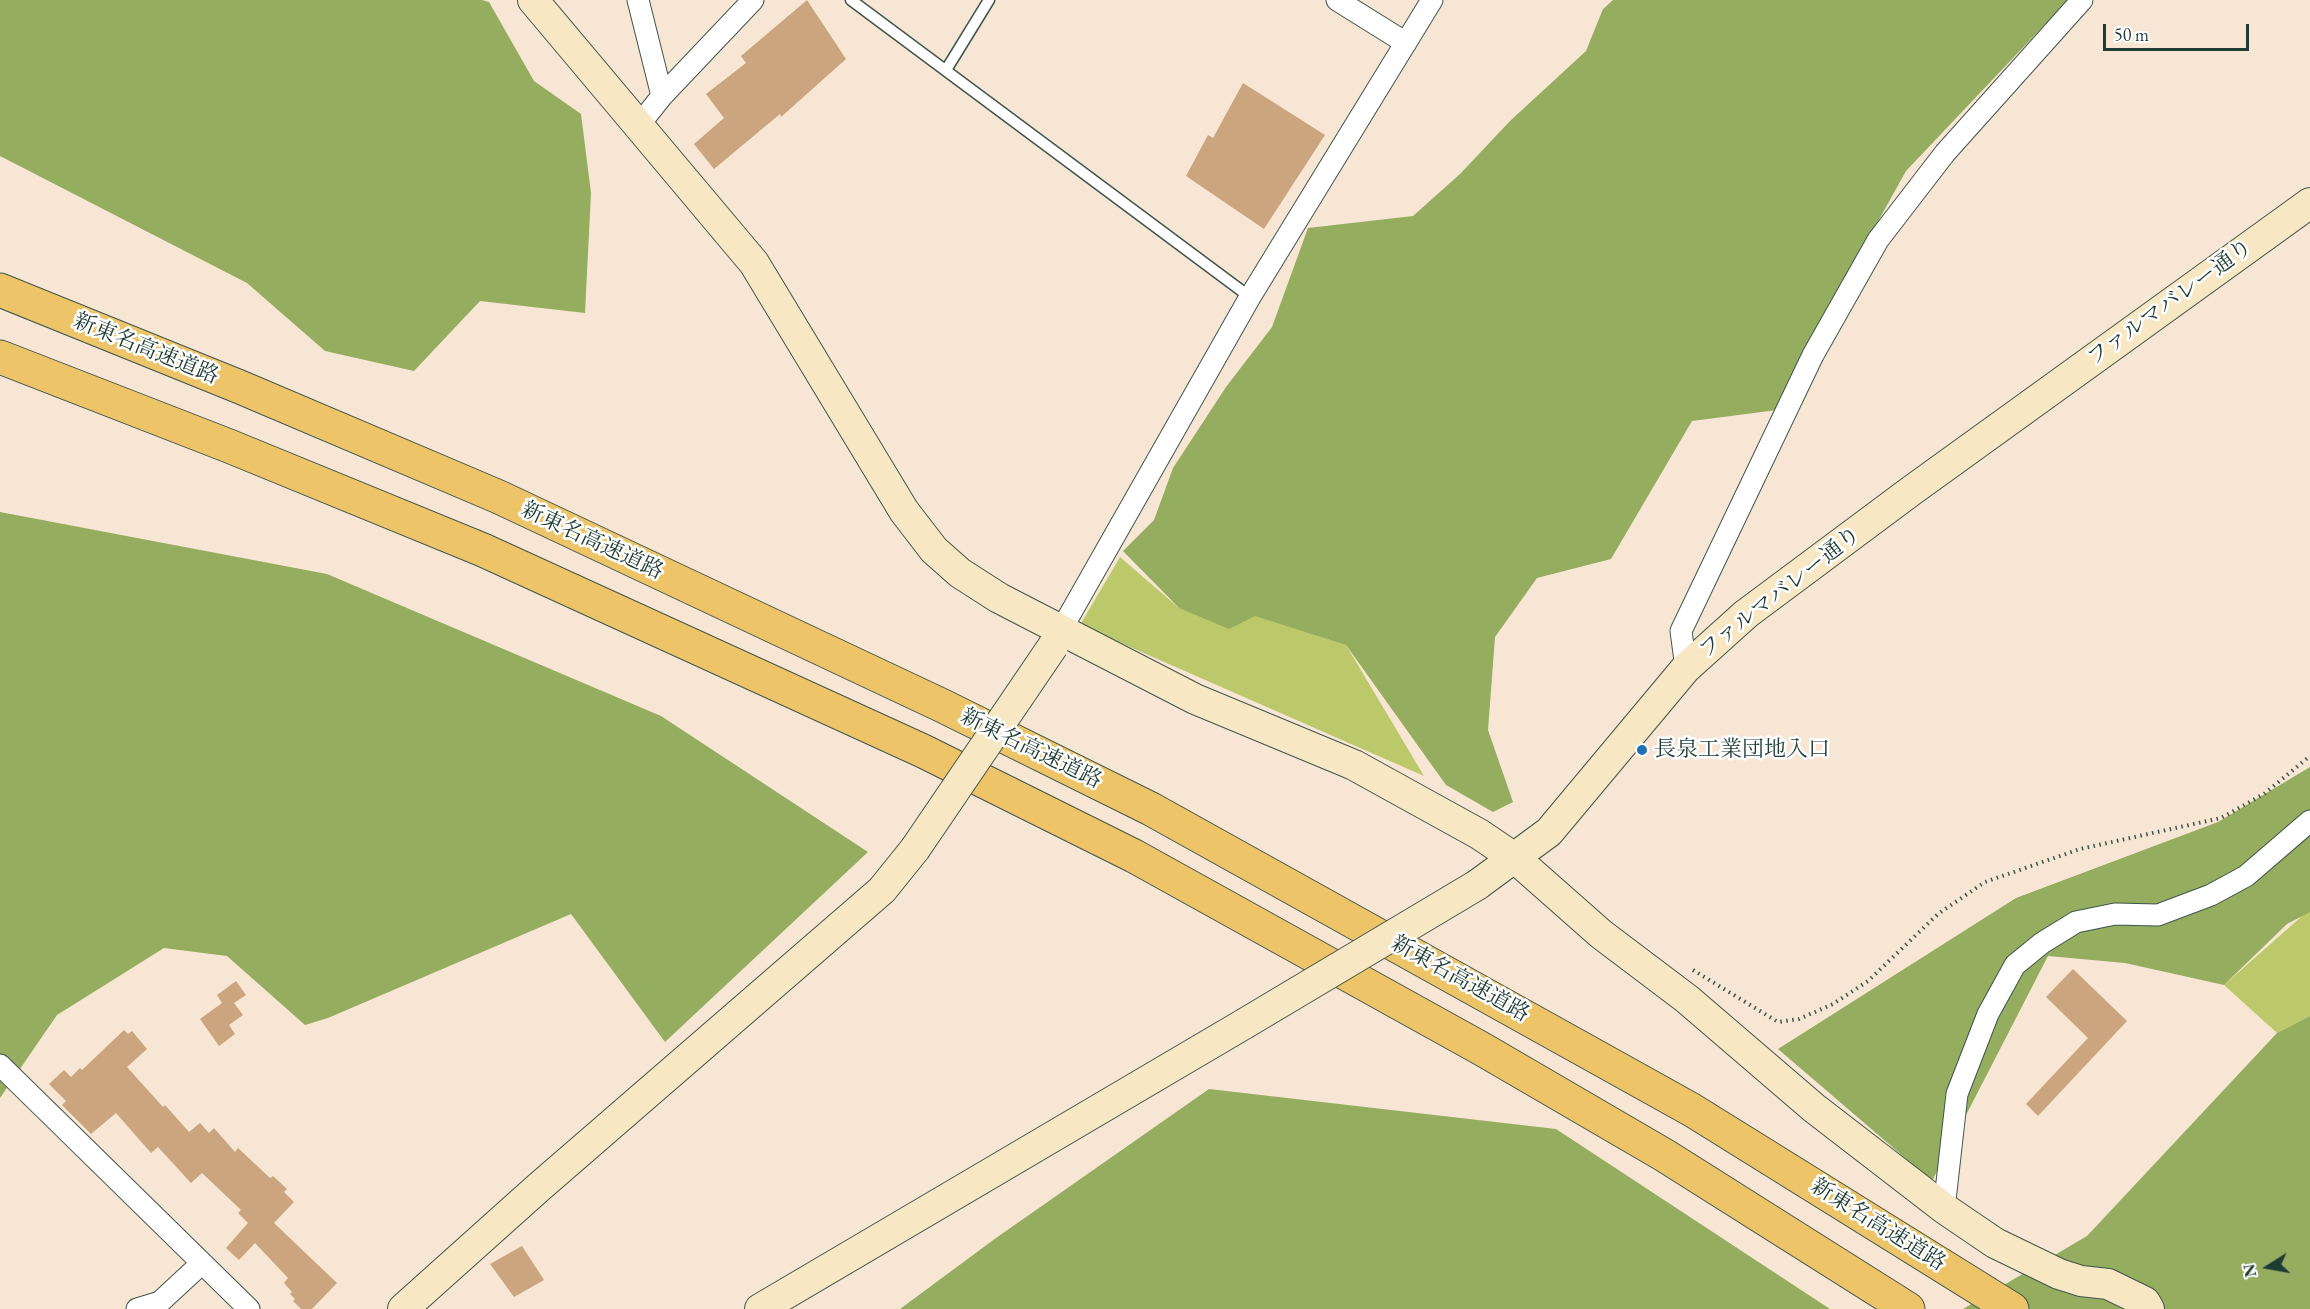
<!DOCTYPE html>
<meta charset="utf-8">
<style>
body{margin:0}
#map{position:relative;width:2310px;height:1309px;overflow:hidden;background:#f7e6d3;font-family:"EB Garamond",serif}
canvas{display:block}
.north{position:absolute;left:2238px;top:1237px;width:60px;height:60px;-webkit-text-stroke:4px #fff;paint-order:stroke;rotate:259deg;font-size:16px;font-weight:700;line-height:24px;text-align:center;color:#1f3d34}
.north::after{content:'';display:block;margin:auto;width:21px;height:27px;background:#1f3d34;clip-path:polygon(50% 0,100% 100%,50% 72%,0 100%)}
.scale{position:absolute;left:2103px;top:24px;width:146px;height:27px;box-sizing:border-box;border:3px solid #1f3d34;border-top:0;padding-left:8px;font-size:18px;line-height:21px;white-space:nowrap;color:#1f3d34;-webkit-text-stroke:4px #fff;paint-order:stroke}
</style>
<div id="map">
<canvas width="2310" height="1309"></canvas>
<div class="north">N</div>
<div class="scale">50 m</div>
</div>
<script>
const context = document.querySelector('canvas').getContext('2d');
context.lineJoin = 'round';
function fillPath(path, color) {
  context.fillStyle = color;
  context.fill(path, 'evenodd');
}
function shape(rows) {
  const path = new Path2D();
  for (const r of rows) {
    path.moveTo(r[0], r[1]);
    for (let i = 2; i < r.length; i += 2) path.lineTo(r[i], r[i + 1]);
  }
  return path;
}
function strokePath(path, color, width, dash) {
  context.strokeStyle = color;
  context.lineWidth = width;
  context.lineCap = dash ? 'butt' : 'round';
  context.setLineDash(dash || []);
  context.stroke(path);
}
function label(font, color, halo, rows, align = 'center') {
  context.font = font + ' "EB Garamond","Noto Serif JP",serif';
  context.lineWidth = 5;
  context.setLineDash([]);
  context.textBaseline = 'middle';
  context.strokeStyle = halo;
  context.fillStyle = color;
  for (const [text, x, y, turn = 0] of rows) {
    context.save();
    context.translate(x, y);
    context.rotate((+turn || 0) * Math.PI / 180);
    context.textAlign = isNaN(turn) ? turn : align;
    if (halo) context.strokeText(text, 0, 0);
    context.fillText(text, 0, 0);
    context.restore();
  }
}
fillPath(shape([
 [1120,557,1179,608,1255,615,1346,645,1424,776,1080,625],
 [2310,909,2310,1016,2277,1033,2224,985]
]), '#bbc96b');
fillPath(shape([
 [0,0,482,0,489,2,534,81,581,114,591,193,585,313,480,301,414,371,325,351,247,283,0,156],
 [1613,0,2068,0,1906,171,1780,398,1777,410,1692,421,1611,559,1537,578,1495,637,1488,730,1513,802,1493,812,1446,785,1346,645,1255,616,1229,629,1179,608,1123,551,1154,520,1173,468,1226,387,1272,327,1308,228,1413,216,1460,174,1510,121,1586,51,1603,9],
 [0,512,327,574,661,716,868,852,665,1042,571,914,328,1018,305,1025,227,956,164,948,57,1015,0,1098],
 [2310,767,2310,912,2287,924,2224,985,2125,963,2048,956,1932,1181,1778,1049,2016,898,2218,822],
 [2310,1016,2310,1309,1963,1309,2087,1236,2277,1033],
 [1209,1089,1556,1129,1830,1309,900,1309,996,1238]
]), '#94ad5f');
fillPath(shape([
 [807,0,846,59,781,117,780,114,714,169,694,144,724,118,706,94,746,63,741,56],
 [1243,83,1325,135,1264,229,1186,176,1208,135,1213,138],
 [2073,969,2127,1021,2038,1116,2026,1104,2088,1038,2046,997],
 [236,981,246,995,234,1003,243,1015,229,1025,235,1034,219,1046,200,1019,222,1003,217,995],
 [124,1030,128,1034,132,1031,147,1049,127,1067,163,1107,165,1105,189,1132,200,1123,209,1133,214,1128,235,1152,238,1148,270,1178,273,1176,287,1189,284,1192,294,1202,274,1223,337,1283,312,1309,301,1309,293,1301,295,1299,290,1294,292,1292,284,1283,288,1278,255,1243,239,1260,226,1248,248,1223,238,1213,241,1210,202,1173,191,1183,158,1147,151,1153,116,1113,91,1134,62,1105,66,1101,49,1084,64,1070,71,1077,80,1068,82,1070],
 [522,1246,544,1280,514,1297,490,1264]
]), '#caa57e');
const lane = shape([
 [851,0,1250,297],
 [946,70,989,0]
]);
const street = shape([
 [638,0,662,96],
 [1337,0,1406,43],
 [639,125,662,96,753,0],
 [1061,630,1250,297,1432,0],
 [1686,668,1681,631,1813,355,1878,240,1945,153,2082,0],
 [0,1065,249,1309],
 [1944,1209,1957,1094,1988,1014,2015,965,2042,943,2076,922,2115,914,2158,915,2211,895,2246,876,2310,821],
 [137,1309,160,1302,201,1264]
]);
const secondary = shape([
 [533,0,754,263,904,511,934,550,960,573,999,598,1195,699,1354,765,1479,834,1516,859,1601,934,1687,999,1814,1108,1945,1209,1995,1243,2059,1274,2081,1281,2108,1284,2145,1302,2149,1309],
 [1477,885,1549,832,1686,668,1746,614,1911,491,2310,203],
 [403,1309,538,1188,882,890,915,849],
 [760,1309,1244,1024]
]);
const highway = shape([
 [0,290,240,387,499,497,943,706,1151,809,1692,1110,2012,1309],
 [0,357,229,446,483,550,923,751,1134,856,1482,1049,1664,1155,1908,1309]
]);
strokePath(lane, '#3f564c', 13);
strokePath(street, '#3f564c', 23);
strokePath(secondary, '#3f564c', 32);
strokePath(highway, '#3f564c', 35);
strokePath(shape([
 [1693,970,1778,1022,1799,1019,1833,1004,1868,981,1938,914,1985,882,2080,849,2221,818,2264,794,2310,756]
]), '#3f564c', 4, [1.5, 4.5]);
strokePath(lane, '#fff', 10);
strokePath(street, '#fff', 21);
strokePath(secondary, '#f8e7c3', 30);
strokePath(highway, '#eec469', 33);
const secondaryBridge = shape([
 [915,849,1053,646],
 [1244,1024,1477,885]
]);
strokePath(secondaryBridge, '#3f564c', 32, []);
strokePath(secondaryBridge, '#f8e7c3', 30);
for (const [x, y, r, color] of [
 [1642,750,6,"#1f6fb2"]
]) {
  const dot = new Path2D();
  dot.arc(x, y, r, 0, 2 * Math.PI);
  context.fillStyle = color;
  context.fill(dot);
  strokePath(dot, '#fff', 2);
}
label('22px', '#1f3d34', '#fff', [
 ["ファルマバレー通り",2170,303,-36],
 ["新東名高速道路",146,349,22],
 ["新東名高速道路",592,541,25],
 ["ファルマバレー通り",1780,593,-38],
 ["新東名高速道路",1031,749,26],
 ["新東名高速道路",1460,979,29],
 ["新東名高速道路",1878,1225,32]
]);
label('22px', '#1f3d34', '#fff', [
 ["長泉工業団地入口",1654,750]
], 'left');
</script>
